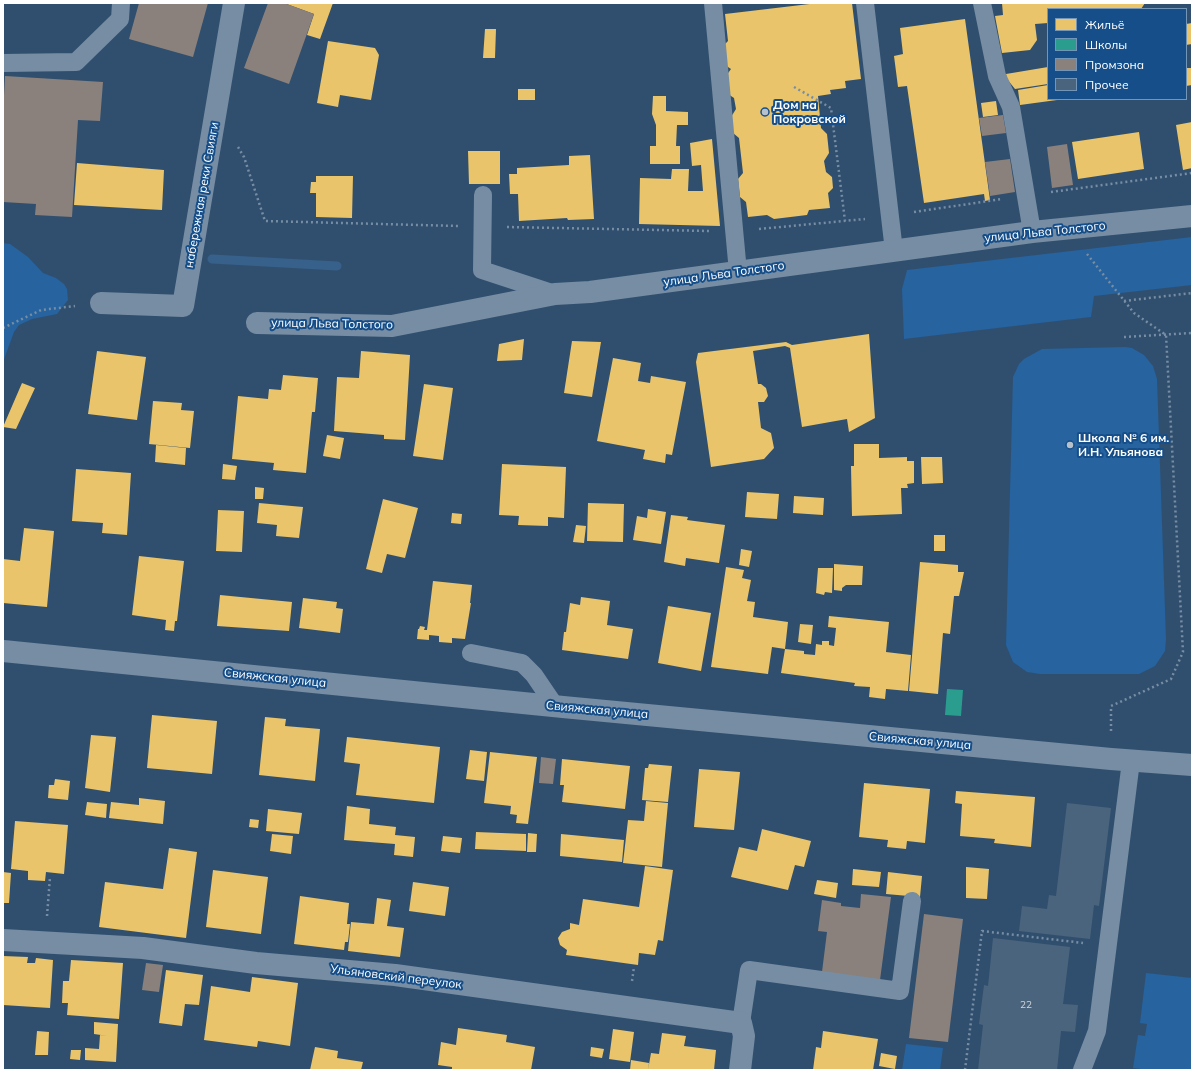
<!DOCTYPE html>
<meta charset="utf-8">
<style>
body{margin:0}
#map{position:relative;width:1195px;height:1073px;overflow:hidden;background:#304f6e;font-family:Mulish,sans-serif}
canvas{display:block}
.frame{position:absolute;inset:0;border:4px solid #fff;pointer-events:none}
.legend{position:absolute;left:1047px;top:8px;width:140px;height:92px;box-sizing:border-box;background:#154e89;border:1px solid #7395b8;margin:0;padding:5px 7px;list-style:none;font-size:12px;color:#fff}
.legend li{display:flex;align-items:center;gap:8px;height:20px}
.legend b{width:20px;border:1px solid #7395b8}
</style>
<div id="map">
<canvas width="1195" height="1073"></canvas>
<div class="frame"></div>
<ul class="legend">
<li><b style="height:11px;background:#e9c46a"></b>Жильё</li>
<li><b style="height:11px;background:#2a9d8f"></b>Школы</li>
<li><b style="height:11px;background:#8a817c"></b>Промзона</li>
<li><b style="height:11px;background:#4a647d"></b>Прочее</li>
</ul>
</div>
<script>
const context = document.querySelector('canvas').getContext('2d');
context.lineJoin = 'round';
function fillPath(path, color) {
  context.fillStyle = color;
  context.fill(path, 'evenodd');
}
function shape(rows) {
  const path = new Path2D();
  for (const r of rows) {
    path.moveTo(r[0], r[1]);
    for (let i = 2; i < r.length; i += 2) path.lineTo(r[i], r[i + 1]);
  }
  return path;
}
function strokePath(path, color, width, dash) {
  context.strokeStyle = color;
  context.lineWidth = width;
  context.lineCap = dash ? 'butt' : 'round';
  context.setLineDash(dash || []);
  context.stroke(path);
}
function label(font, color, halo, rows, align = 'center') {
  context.font = font + ' Mulish,sans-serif';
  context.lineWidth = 4;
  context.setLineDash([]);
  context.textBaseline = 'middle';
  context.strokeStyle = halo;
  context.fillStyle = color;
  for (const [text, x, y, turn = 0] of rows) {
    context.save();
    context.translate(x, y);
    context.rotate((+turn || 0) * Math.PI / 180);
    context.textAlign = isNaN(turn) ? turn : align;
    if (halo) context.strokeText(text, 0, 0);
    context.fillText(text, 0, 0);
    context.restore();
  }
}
fillPath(shape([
 [1192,237,1192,285,1094,296,1091,317,904,339,902,289,907,270],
 [3,243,10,244,28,257,43,273,56,278,64,284,67,289,68,300,57,314,32,319,19,325,14,332,3,362],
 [1125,347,1132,348,1144,355,1153,366,1157,379,1166,639,1165,651,1155,666,1139,674,1040,674,1027,672,1013,662,1006,645,1013,377,1019,364,1024,359,1042,349],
 [1146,973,1192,978,1192,1070,1148,1070,1133,1068,1138,1035,1145,1036,1147,1024,1140,1023],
 [906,1044,943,1048,940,1070,902,1070]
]), '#26639f');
fillPath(shape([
 [284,3,333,3,320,39,307,35,314,14],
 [818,3,852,3,861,79,845,81,846,88,830,90,831,94,818,96,821,128,827,134,829,153,824,161,826,172,832,177,833,188,828,193,830,208,809,210,807,215,774,219,767,215,748,217,746,202,740,197,738,179,743,173,739,138,733,133,731,117,736,109,734,98,728,94,726,76,731,69,725,65,723,46,728,41,725,14],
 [1002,3,1145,3,1141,9,1048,9,1048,23,1035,24,1037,40,1030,50,1002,53,995,16,1003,15],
 [965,19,990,200,985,201,984,194,924,203,907,86,898,87,894,56,903,54,900,28],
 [1192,23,1192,44,1186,45,1186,24],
 [485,29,496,29,495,58,483,58],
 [328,41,375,48,379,55,371,100,340,95,338,107,317,103],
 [1048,67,1048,84,1015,89,1007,79,1006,74],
 [1186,68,1192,68,1192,85,1186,86],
 [1048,85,1048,99,1057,100,1020,105,1018,90],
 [518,89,535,89,535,100,518,100],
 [653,96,666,96,666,111,688,112,688,125,677,125,676,146,680,146,680,164,650,164,650,146,656,146,656,125,652,114],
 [996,101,998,115,983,117,981,103],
 [1192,122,1192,168,1183,170,1176,125],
 [1139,132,1144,169,1078,179,1072,142],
 [712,139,720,226,639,224,640,178,671,179,672,169,689,169,688,191,703,191,701,165,692,166,690,143],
 [468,151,500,151,500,184,469,184],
 [590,155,594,219,568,220,567,218,519,221,518,194,510,194,509,174,517,174,517,168,569,165,569,156],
 [77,163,164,170,162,210,74,205],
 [316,176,353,176,352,218,316,217,316,193,310,193,311,182,316,182],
 [869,334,875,418,849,432,847,419,802,427,790,348,785,346,753,351,758,384,761,384,766,388,768,396,764,402,758,402,761,428,771,433,774,448,764,459,711,467,696,362,698,353,786,342,792,345],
 [524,339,522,360,497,361,499,344],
 [572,341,601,342,592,397,564,393],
 [97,351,146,357,137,420,88,414],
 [361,351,410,355,405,440,384,439,384,435,334,431,337,377,359,378],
 [613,358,641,363,638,381,650,383,651,376,686,382,672,455,666,454,665,463,643,459,645,450,597,441],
 [283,375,318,378,315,412,312,412,306,473,273,470,274,463,232,459,238,396,268,399,269,389,281,390],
 [22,383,35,388,16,429,3,427],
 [424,384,453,388,443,460,413,456],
 [153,401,182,403,181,410,194,411,190,448,149,444],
 [327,435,344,438,340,459,323,456],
 [854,444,879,444,879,458,907,457,907,461,914,461,914,483,907,484,908,488,901,488,902,514,852,516,851,466,854,466],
 [156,445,186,448,185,465,155,462],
 [921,457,942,457,943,483,922,484],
 [223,464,237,466,235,480,222,479],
 [502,464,566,467,564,518,548,517,548,526,518,525,519,516,499,515],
 [76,469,131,473,127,535,102,533,103,523,72,521],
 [255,487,264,488,263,499,255,499],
 [747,492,779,494,777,519,745,517],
 [794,496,824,498,823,515,793,513],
 [383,499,418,508,405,558,387,554,382,573,366,569],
 [259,503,303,507,299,538,276,536,277,525,257,523],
 [588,503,624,504,623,542,587,541],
 [648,509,666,512,661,544,633,540,637,516,647,518],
 [218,510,244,511,242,552,216,551],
 [452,513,462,514,461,524,451,523],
 [671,515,688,517,687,520,725,525,719,563,686,558,685,566,664,562],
 [576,525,586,526,584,543,573,542],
 [24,528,54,531,47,607,3,603,3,559,20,561],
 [934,535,945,535,945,551,934,551],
 [741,549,752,551,749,567,739,565],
 [139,556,184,561,177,621,175,621,174,631,165,630,166,620,132,615],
 [920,562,958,565,958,572,964,572,959,596,954,596,950,634,943,633,938,694,909,691],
 [834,564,863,566,862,585,846,585,842,588,842,591,834,590],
 [726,567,744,570,742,578,751,580,747,601,755,602,753,617,788,622,785,649,772,647,768,674,711,667],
 [818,568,833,568,832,593,825,592,824,595,816,593],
 [433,581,472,585,470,603,471,603,465,639,452,638,452,643,439,642,439,636,429,635,429,640,417,639,418,629,419,629,420,626,425,627,424,630,427,630],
 [220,595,292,602,289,631,217,626],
 [581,597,610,601,607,625,633,629,628,659,562,650,564,632,566,632,570,603,580,605],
 [303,598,337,602,336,608,343,609,340,633,299,628],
 [668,606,711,613,701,671,658,663],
 [829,616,889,622,886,652,911,655,908,691,886,689,885,699,869,697,870,687,854,686,855,683,781,673,785,649,804,651,804,654,815,655,816,644,822,645,822,641,829,641,829,645,834,646,836,628,828,627],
 [800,624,813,625,811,644,798,642],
 [152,715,217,721,212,774,147,768],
 [265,717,286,719,285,726,320,729,315,781,259,775],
 [91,735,116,737,110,792,85,788],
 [347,737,440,747,434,803,356,795,360,764,344,762],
 [470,750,487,752,484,781,466,779],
 [490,752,537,757,528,824,516,823,517,815,510,814,511,806,484,803],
 [562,759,630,766,625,809,562,802,564,785,560,785],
 [649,764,672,766,668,802,642,800,645,768,648,768],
 [699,769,740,772,734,830,694,827],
 [55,779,70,781,68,800,48,798,49,785,54,785],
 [864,783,930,789,925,843,907,841,906,849,887,847,888,840,859,837],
 [956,791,1035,797,1031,847,994,843,995,839,960,836,962,804,955,803],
 [139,798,165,801,163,824,109,818,111,802,139,805],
 [646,801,668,803,662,867,623,863,628,820,644,821],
 [87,802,107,804,106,818,85,815],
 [347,806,370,809,369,824,396,827,395,835,415,837,413,857,394,855,395,844,344,840],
 [268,809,302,813,299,834,266,831],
 [250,819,259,820,258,828,249,827],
 [15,821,68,825,64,874,46,872,45,881,28,880,28,871,11,869],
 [762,829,811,841,804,867,795,865,788,890,731,877,739,847,757,851],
 [476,832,526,834,526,851,475,849],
 [528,833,537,834,536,852,527,852],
 [272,834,293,836,291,854,270,851],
 [561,834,624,840,622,862,560,856],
 [443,836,462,838,460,853,441,851],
 [169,848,197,852,186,938,99,927,105,882,163,889],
 [645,866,673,870,663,941,658,940,655,955,639,953,638,965,566,955,567,950,560,945,558,938,562,932,570,929,570,923,579,925,583,899,639,907],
 [966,867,989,869,987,899,966,898],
 [853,869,881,872,879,887,852,885],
 [213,870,268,877,261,934,206,927],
 [3,872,11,873,9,903,3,903],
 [888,872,922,876,920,897,886,894],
 [817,880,838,883,836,898,814,894],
 [413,882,449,887,445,916,409,911],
 [300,896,349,903,347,924,350,924,348,942,345,942,344,950,294,944],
 [377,898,391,900,387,926,404,928,400,957,348,951,351,922,374,924],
 [3,956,28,957,27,963,35,963,36,958,53,960,50,1008,3,1005],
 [71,960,123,963,119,1019,67,1015,68,1003,62,1003,63,981,69,981],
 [166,970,203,975,199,1005,185,1004,182,1026,159,1023],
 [252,977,298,983,290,1046,258,1041,257,1047,204,1040,211,986,250,992],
 [94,1022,118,1024,116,1062,85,1060,85,1048,99,1049,100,1035,108,1036,94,1034],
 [458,1028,507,1035,506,1042,535,1047,531,1070,452,1070,452,1067,438,1065,441,1042,456,1045],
 [613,1029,634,1032,630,1062,609,1059],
 [37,1031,49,1032,48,1055,35,1055],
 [823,1031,878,1039,873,1070,813,1070,816,1047,821,1048],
 [662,1033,686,1036,684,1046,716,1050,714,1070,648,1070,651,1053,659,1054],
 [315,1047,338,1051,337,1058,363,1062,361,1070,310,1070],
 [591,1047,604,1049,602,1058,590,1056],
 [71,1050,81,1050,80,1060,70,1059],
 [881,1053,897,1056,895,1069,879,1066],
 [631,1060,649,1063,648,1070,630,1070]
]), '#e9c46a');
fillPath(shape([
 [947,689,963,690,961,716,945,715]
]), '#2a9d8f');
fillPath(shape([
 [139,3,208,3,193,57,129,39],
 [268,3,284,3,314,14,289,84,244,68],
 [5,76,103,82,100,121,78,120,72,217,35,215,36,204,3,202,3,115],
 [1003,115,1006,133,982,136,979,118],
 [1067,144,1073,185,1052,188,1047,147],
 [1010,159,1015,192,990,196,985,162],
 [541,757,556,759,553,784,539,783],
 [861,894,891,897,880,980,822,972,827,932,818,931,822,900,841,903,841,906,860,908],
 [924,914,963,919,948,1042,909,1038],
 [146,963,163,965,159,992,142,990]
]), '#8a817c');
strokePath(shape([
 [212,259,337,266]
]), '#37618b', 9);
fillPath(shape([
 [1067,803,1111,808,1099,906,1094,905,1090,939,1019,931,1022,906,1047,909,1049,895,1056,896],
 [993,938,1070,947,1063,1004,1078,1005,1075,1032,1061,1031,1057,1070,978,1070,983,1025,979,1024,984,985,988,986]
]), '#4a647d');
strokePath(shape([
 [794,87,831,108,845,221],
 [238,147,244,157,265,221,458,226],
 [1051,192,1192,173],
 [914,212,1002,199],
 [507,227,710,231],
 [759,229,865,219],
 [1087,254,1134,313,1166,335,1183,652,1171,679,1111,706,1111,731],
 [1124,301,1192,293],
 [3,328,41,310,75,306],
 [1124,337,1192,333],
 [47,916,50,877],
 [632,981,634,967],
 [965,1070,982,931,1083,943]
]), '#778da4', 2.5, [2, 3]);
strokePath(shape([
 [713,3,738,272],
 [865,3,894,251],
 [982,3,997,76,1011,107,1032,232],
 [3,63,76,62,120,19,121,3],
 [483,195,482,270,555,294],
 [471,653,522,663,534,675,555,706],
 [741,1023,749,970,900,991,912,901],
 [1082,1070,1097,1031,1131,761]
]), '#778da4', 18);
strokePath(shape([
 [101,303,183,306,234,3],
 [257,323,392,326,555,294,590,292,1032,232,1192,216],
 [3,651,563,707,1111,759,1192,765],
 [3,940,143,948,256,963,395,975,741,1023,744,1036,740,1070]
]), '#778da4', 22);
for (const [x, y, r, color] of [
 [765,112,4,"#b7c1cc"],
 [1070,445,4,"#b7c1cc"]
]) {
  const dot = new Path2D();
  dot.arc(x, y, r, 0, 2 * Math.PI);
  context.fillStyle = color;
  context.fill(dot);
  strokePath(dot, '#154e89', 1.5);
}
label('10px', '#d2d8de', null, [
 ["22",1026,1005]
]);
label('bold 12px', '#fff', '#154e89', [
 ["Дом на",773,105],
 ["Покровской",773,119],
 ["Школа № 6 им.",1078,438],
 ["И.Н. Ульянова",1078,452]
], 'left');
label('12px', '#fff', '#154e89', [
 ["набережная реки Свияги",202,195,-80],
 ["улица Льва Толстого",1045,232,-6],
 ["улица Льва Толстого",724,274,-8],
 ["улица Льва Толстого",332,324,1],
 ["Свияжская улица",275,678,6],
 ["Свияжская улица",597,710,5],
 ["Свияжская улица",920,741,5],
 ["Ульяновский переулок",396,977,7]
]);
</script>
